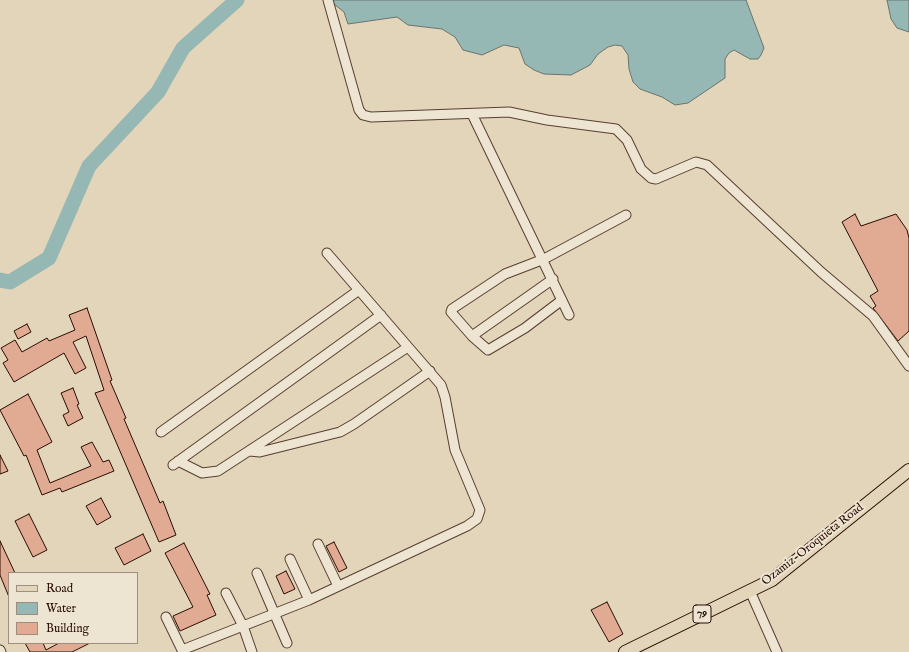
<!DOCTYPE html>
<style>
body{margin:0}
#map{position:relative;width:909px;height:652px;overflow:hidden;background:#e3d5ba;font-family:"IM FELL English",serif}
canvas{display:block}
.legend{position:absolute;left:8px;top:572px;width:130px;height:72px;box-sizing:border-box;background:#ede4d2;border:1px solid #9f8e7f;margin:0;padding:5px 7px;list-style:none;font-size:12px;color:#290c03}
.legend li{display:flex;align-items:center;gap:8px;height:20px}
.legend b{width:20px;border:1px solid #9f8e7f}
</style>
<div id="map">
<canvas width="909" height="652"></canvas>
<ul class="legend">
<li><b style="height:5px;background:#e3d5ba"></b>Road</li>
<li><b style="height:11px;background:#96b8b4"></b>Water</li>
<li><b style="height:11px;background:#e1aa92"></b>Building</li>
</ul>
</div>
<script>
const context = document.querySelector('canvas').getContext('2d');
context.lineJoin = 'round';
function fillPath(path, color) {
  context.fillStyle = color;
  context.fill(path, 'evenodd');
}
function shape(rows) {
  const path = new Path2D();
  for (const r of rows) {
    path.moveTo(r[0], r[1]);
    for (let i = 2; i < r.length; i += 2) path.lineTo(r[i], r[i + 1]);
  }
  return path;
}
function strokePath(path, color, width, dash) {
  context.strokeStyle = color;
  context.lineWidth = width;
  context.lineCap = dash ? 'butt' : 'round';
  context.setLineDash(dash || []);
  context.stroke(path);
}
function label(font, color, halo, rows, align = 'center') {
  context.font = font + ' "IM FELL English",serif';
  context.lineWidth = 4;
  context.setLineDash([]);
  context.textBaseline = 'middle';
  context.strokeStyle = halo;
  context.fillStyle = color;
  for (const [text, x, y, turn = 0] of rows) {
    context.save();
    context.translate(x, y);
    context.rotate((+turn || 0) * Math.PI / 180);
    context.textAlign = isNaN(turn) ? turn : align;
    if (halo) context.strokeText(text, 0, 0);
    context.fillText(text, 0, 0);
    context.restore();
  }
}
const water = shape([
 [329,0,746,0,764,48,761,55,758,59,750,59,734,50,729,53,725,59,725,78,688,103,675,105,662,97,640,89,633,82,629,69,628,55,622,46,615,45,608,47,598,54,590,65,571,75,544,74,534,70,525,64,519,48,504,45,482,55,463,50,455,37,442,29,408,25,397,17,348,24,344,12,329,0],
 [887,0,909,0,909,32,897,28,891,19,887,0]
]);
fillPath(water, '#96b8b4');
strokePath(water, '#6a736d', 1);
strokePath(shape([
 [0,280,10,282,49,258,89,166,158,92,183,48,237,0]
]), '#96b8b4', 15);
const building = shape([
 [855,214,861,226,896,214,907,230,909,238,909,331,898,341,873,308,876,306,870,296,878,291,842,222,855,214],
 [87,308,112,380,110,381,126,418,124,419,160,503,163,501,176,535,159,542,95,393,104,390,86,336,73,342,86,368,75,374,64,353,14,382,3,363,8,360,1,348,15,340,22,352,47,338,49,341,75,330,69,315,87,308],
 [27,324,31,332,18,339,14,331,27,324],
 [73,388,79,404,77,405,83,418,68,426,63,415,69,412,61,393,73,388],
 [28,394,52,442,37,450,50,483,91,466,81,447,92,442,103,462,109,460,114,471,62,492,60,488,42,495,26,455,24,456,0,410,28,394],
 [0,455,8,471,0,474,0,455],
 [101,498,111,517,97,525,86,506,101,498],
 [29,514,47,550,33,557,15,521,29,514],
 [143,534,151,551,124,565,115,548,143,534],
 [0,541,15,573,9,573,9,597,0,575,0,541],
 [334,542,347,568,339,572,326,546,334,542],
 [184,543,210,594,207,595,216,615,180,631,173,616,193,607,165,553,184,543],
 [286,571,295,589,284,594,276,576,286,571],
 [607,602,623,634,609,642,591,610,607,602],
 [25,643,43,643,46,650,59,643,90,643,72,652,30,652,25,643]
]);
fillPath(building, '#e1aa92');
strokePath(building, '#290c03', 1);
const minor = shape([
 [328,0,359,110,363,115,371,117,509,112,547,120,616,129,627,140,641,169,651,178,656,179,696,162,707,165,821,272,873,316,909,366],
 [472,114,569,315],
 [562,300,525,328,488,350,472,336,451,312,452,309,505,274,544,259,626,215],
 [472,336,553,279],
 [161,432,359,290],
 [250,451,260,452,340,432,354,424,430,371],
 [178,461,202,473,218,471,408,347],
 [173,465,381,315],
 [318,544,338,586],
 [257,573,287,643],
 [750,591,777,652],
 [226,593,243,626,252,652],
 [309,600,467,526,477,519,480,510,455,450,445,397,441,385,327,253],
 [166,617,182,650],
 [0,650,1,652],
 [183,652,182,650,309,600,290,559]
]);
const major = shape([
 [625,652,772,580,909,470]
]);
strokePath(minor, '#583e31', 11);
strokePath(major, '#290c03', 14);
strokePath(minor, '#ede4d2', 9);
strokePath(major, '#e3d5ba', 12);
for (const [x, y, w] of [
 [702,614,18]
]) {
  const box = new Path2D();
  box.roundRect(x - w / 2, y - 9, w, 18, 3);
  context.fillStyle = '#ede4d2';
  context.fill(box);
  strokePath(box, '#290c03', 1);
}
label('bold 11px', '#290c03', null, [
 ["79",702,614]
]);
label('12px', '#290c03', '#ede4d2', [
 ["Ozamiz-Oroquieta Road",813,545,-38]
]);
</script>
